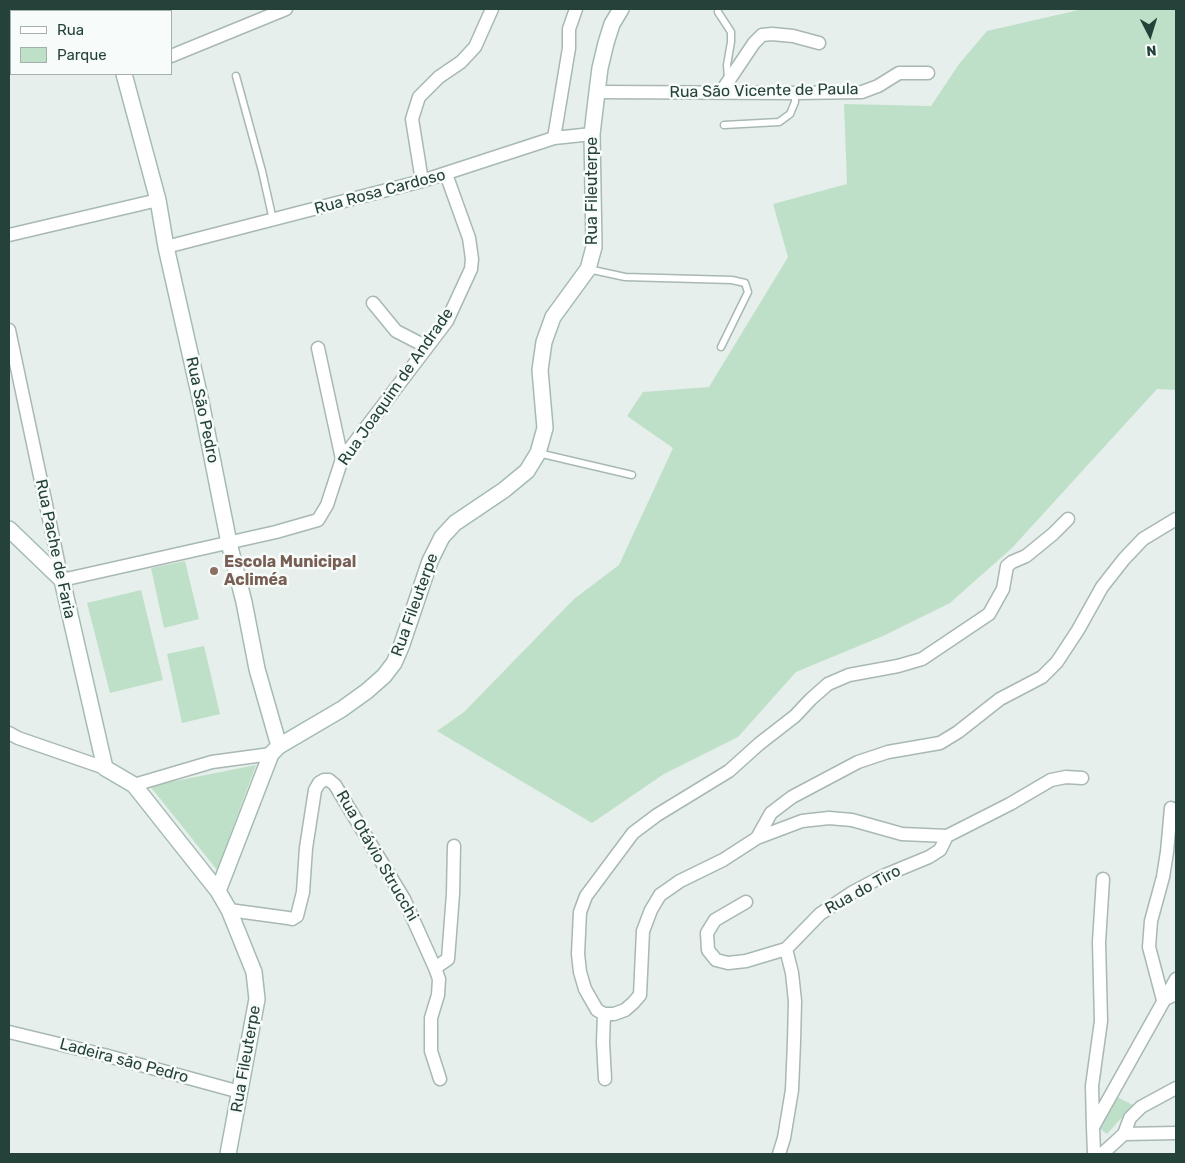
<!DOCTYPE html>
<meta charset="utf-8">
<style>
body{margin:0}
#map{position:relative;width:1185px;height:1163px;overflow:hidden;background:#e6efeb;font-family:Rubik,sans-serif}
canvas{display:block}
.frame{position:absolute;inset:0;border:10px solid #24423a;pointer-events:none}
.legend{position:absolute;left:10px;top:10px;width:162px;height:65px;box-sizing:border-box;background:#f7fbf9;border:1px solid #a3b1ad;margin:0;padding:6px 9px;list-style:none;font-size:15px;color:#24423a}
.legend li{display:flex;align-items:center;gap:10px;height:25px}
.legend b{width:25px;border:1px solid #a3b1ad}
.north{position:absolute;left:1125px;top:10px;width:50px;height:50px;-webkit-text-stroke:4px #f7fbf9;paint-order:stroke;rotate:175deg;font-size:14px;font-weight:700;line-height:20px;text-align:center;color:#24423a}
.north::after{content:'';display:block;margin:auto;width:18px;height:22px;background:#24423a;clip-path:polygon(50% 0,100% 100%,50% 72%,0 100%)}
</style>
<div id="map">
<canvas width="1185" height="1163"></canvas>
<div class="frame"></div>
<ul class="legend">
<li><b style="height:6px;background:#fff"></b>Rua</li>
<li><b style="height:14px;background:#bfe0c8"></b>Parque</li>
</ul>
<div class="north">N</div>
</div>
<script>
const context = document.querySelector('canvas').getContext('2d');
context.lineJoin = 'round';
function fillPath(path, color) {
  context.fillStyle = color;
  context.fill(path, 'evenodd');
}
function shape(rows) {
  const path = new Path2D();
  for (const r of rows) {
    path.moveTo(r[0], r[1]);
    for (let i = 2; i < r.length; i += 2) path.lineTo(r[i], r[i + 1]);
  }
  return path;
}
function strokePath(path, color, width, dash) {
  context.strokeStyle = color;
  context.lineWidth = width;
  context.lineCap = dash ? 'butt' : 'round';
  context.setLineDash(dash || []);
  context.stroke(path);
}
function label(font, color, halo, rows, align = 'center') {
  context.font = font + ' Rubik,sans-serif';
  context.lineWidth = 5;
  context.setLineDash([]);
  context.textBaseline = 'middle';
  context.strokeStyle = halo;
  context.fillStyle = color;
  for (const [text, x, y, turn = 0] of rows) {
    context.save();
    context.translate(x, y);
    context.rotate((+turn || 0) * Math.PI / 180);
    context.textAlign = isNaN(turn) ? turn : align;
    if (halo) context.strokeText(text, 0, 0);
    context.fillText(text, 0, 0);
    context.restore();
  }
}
fillPath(shape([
 [1083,9,1176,9,1176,390,1157,389,1012,548,950,603,883,636,796,672,738,737,664,774,592,823,437,731,464,712,574,599,619,565,673,448,627,416,643,392,709,387,788,257,773,204,847,184,844,104,931,106,959,64,987,31],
 [185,561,199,619,164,628,151,568],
 [141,590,163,680,110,693,87,603],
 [204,646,220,714,182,723,167,654],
 [256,765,217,870,150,786],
 [1115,1096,1133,1105,1107,1134,1095,1125]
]), '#bfe0c8');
const lane = shape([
 [718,12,731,32,731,42,727,65,728,79],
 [236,76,262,171,273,220],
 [724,125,779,122,790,114,795,102,795,93],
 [588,269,625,277,732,280,745,283,748,292,721,347],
 [538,453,632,475]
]);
const street = shape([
 [171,56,286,9],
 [597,92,795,93,862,92,878,86,899,73,928,73],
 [721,92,754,43,762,35,772,34,793,36,819,43],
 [554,138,569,48,569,29,576,9],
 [422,181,412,119,419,97,439,77,461,62,475,47,492,9],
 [9,235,158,200],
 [166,247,422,181,554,138,592,134],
 [373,303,396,331,427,347],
 [9,330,62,580,276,532,318,520,327,505,342,459,447,321,471,269,472,259,469,238,446,174],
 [318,348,342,459],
 [9,733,18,738,105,768],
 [134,785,212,762,271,754],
 [1171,808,1167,852,1163,877,1151,921,1149,947,1163,1000,1176,994],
 [947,836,902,834,852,820,829,818,802,821,757,838,723,860,680,881,660,895,651,910,643,931,640,995,633,1003,625,1010,614,1014,604,1014,597,1010,585,989,580,972,578,954,580,912,586,896,633,833,657,815,729,771,759,744,795,716,811,699,828,684,849,675,898,666,922,659,989,614,1003,589,1007,566,1012,562,1026,556,1053,534,1068,519],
 [757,838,771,813,792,797,858,762,888,752,940,743,958,732,1000,699,1042,677,1057,662,1078,630,1102,587,1124,559,1143,539,1176,519],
 [746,902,715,920,707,933,708,950,716,960,728,963,746,961,786,949,820,914,853,892,883,876,929,857,940,850,947,836,1010,804,1051,780,1066,777,1082,778],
 [229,910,288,918,292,919,297,916,303,892,306,848,315,790,319,783,324,780,329,780,335,785,404,899,435,968,439,979,438,995,431,1018,431,1051,440,1079],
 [435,968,448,959,453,894,454,846],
 [604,1014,603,1042,605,1079],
 [9,1032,104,1055,240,1092],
 [1093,1127,1092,1086,1101,1021,1099,942,1103,879],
 [1124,1134,1176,1133],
 [779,1154,784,1138,792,1090,794,1042,795,1001,792,973,786,949],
 [1094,1154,1093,1127,1176,979],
 [1102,1154,1124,1134,1130,1118,1141,1107,1176,1088]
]);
const secondary = shape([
 [86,9,88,11],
 [124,74,158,200,166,247,201,402,229,543,244,602,257,669,279,746],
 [9,529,62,580,105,768,134,785,218,891],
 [228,1154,257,999,254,972,229,910,218,891,271,754,279,746,342,709,367,691,384,676,394,663,401,647,430,561,442,537,455,523,504,490,527,471,538,453,545,428,540,370,544,342,553,317,588,269,594,247,592,134,597,92,600,68,606,43,612,24,621,9]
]);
strokePath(lane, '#a8b8b2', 9);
strokePath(street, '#a8b8b2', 15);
strokePath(secondary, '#a4bbb3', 18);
strokePath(lane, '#fff', 6);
strokePath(street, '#fff', 12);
strokePath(secondary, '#fff', 15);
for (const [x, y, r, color] of [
 [214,571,5,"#8d6e63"]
]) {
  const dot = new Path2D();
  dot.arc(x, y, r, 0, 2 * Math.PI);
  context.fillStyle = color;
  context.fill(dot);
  strokePath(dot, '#f7fbf9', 2);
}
label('16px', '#24423a', '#f7fbf9', [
 ["Rua São Vicente de Paula",764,91,-1],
 ["Rua Fileuterpe",592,191,-90],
 ["Rua Rosa Cardoso",380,192,-15],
 ["Rua Joaquim de Andrade",396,387,-55],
 ["Rua São Pedro",202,410,78],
 ["Rua Pache de Faria",55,549,78],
 ["Rua Fileuterpe",415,605,-70],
 ["Rua Otávio Strucchi",377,856,60],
 ["Rua do Tiro",863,890,-29],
 ["Rua Fileuterpe",246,1059,-80],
 ["Ladeira são Pedro",124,1061,15]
]);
label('bold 16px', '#785e54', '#f7fbf9', [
 ["Escola Municipal",224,562],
 ["Acliméa",224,580]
], 'left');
</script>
